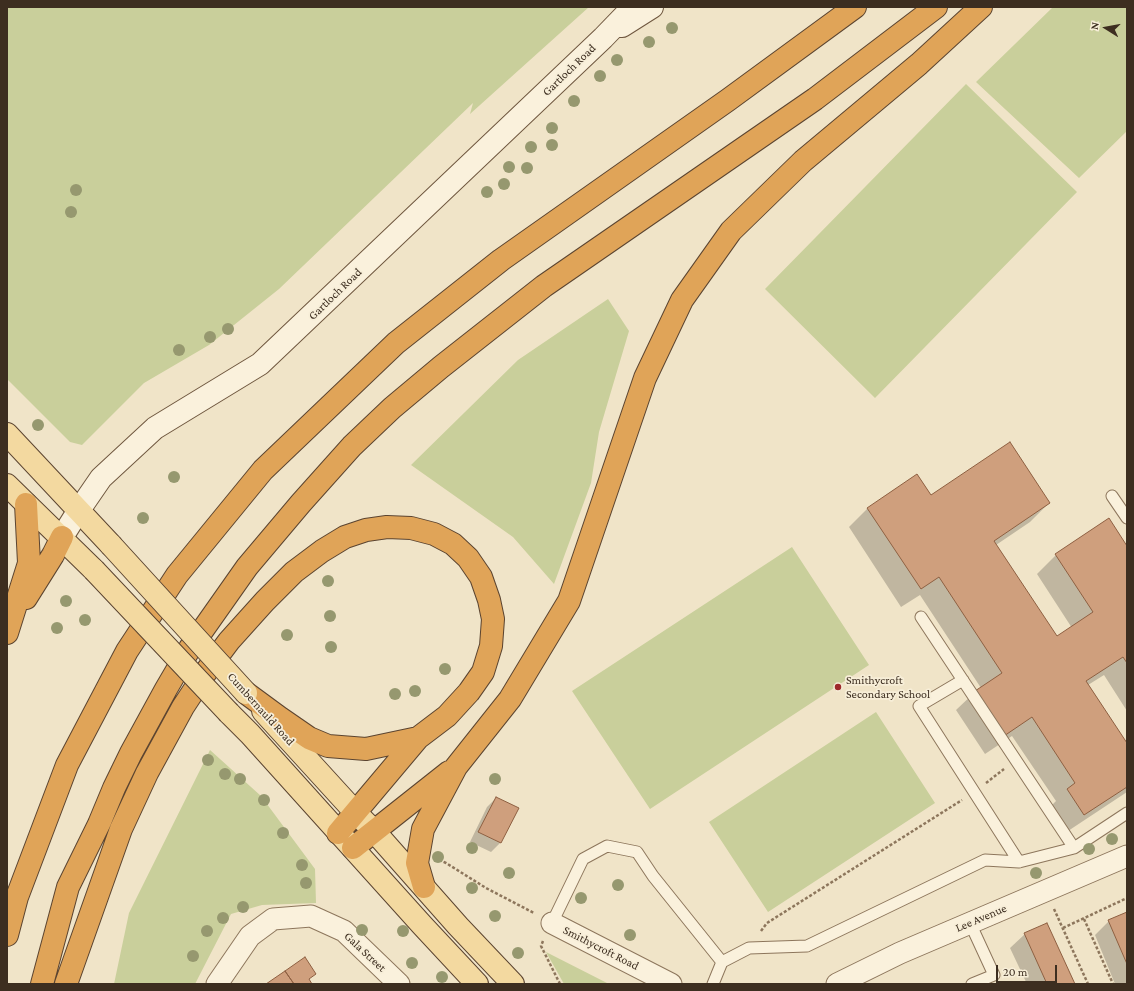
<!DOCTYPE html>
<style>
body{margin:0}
#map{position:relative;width:1134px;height:991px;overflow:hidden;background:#f0e4c8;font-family:"Crimson Pro",serif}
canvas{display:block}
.frame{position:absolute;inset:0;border:8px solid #3d2e20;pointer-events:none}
.north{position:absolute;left:1086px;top:8px;width:40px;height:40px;-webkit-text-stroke:3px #f7eed8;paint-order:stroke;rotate:281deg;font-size:11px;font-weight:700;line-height:16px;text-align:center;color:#3d2e20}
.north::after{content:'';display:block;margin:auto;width:14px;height:18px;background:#3d2e20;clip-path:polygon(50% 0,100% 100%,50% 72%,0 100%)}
.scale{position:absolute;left:996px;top:965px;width:61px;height:18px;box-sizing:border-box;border:2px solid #3d2e20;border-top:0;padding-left:5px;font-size:12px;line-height:14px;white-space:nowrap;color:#3d2e20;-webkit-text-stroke:3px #f7eed8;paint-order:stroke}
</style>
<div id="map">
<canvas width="1134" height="991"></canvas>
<div class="frame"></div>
<div class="north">N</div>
<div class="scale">20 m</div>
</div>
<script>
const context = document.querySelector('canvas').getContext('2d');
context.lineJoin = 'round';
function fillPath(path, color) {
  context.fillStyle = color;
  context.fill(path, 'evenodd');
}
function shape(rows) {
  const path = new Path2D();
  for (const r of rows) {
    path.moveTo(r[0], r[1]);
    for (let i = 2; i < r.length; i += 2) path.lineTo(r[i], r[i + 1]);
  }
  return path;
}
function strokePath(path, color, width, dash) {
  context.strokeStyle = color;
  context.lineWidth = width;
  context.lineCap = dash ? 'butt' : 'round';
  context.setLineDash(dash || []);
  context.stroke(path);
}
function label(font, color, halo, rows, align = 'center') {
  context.font = font + ' "Crimson Pro",serif';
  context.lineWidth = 3.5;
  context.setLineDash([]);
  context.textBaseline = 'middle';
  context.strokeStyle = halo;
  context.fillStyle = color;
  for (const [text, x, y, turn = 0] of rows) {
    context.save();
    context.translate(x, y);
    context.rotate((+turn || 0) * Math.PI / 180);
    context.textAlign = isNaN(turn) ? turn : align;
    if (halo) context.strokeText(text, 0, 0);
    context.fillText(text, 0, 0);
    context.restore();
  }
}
fillPath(shape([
 [7,7,589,7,470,114,473,103,279,289,209,345,144,383,82,445,70,442,7,379],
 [1053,7,1127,7,1127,131,1079,178,976,82],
 [966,84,1077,192,875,398,765,289],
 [608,299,629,331,599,432,591,483,554,584,513,537,411,465,518,360],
 [792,547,869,665,650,809,572,691],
 [876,712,935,803,768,912,709,822],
 [210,750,261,796,315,869,316,903,262,905,231,914,195,984,114,984,129,913],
 [546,952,609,984,564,984]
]), '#c9cf9b');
fillPath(shape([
 [931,496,1049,503,1030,522,996,545,1057,638,1072,628,1037,574,1056,555,1127,548,1127,711,1104,675,1088,685,1127,744,1127,792,1065,833,1049,808,1056,801,1012,736,985,754,956,710,975,692,981,688,920,595,901,607,849,527,868,508],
 [496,798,517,808,500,843,491,852,470,842,487,807],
 [1127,913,1127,984,1115,984,1095,935,1109,921],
 [1025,934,1073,984,1027,984,1010,948]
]), '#0003');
const building = shape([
 [1010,442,1050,503,994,541,1057,636,1093,612,1055,554,1109,518,1127,546,1127,663,1123,657,1086,681,1127,743,1127,787,1084,815,1067,789,1075,783,1032,717,1004,736,975,691,1002,673,939,577,921,589,867,508,917,474,931,495,1010,442],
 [496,797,519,808,501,843,478,832,496,797],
 [1127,912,1127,964,1108,920,1127,912],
 [1047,923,1075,984,1047,984,1024,933,1047,923],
 [305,957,316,974,309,979,312,984,294,984,285,971,305,957],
 [285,971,294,984,266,984,285,971]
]);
fillPath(building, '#cf9f7d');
strokePath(building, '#8d5f41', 1);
const service = shape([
 [1112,496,1127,518],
 [921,617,1074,848],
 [963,680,919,706,1019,862],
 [552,923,583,859,607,846,637,852,653,876,722,962],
 [970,923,994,975,972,984],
 [713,984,722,962,749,948,807,946,985,860,1019,862,1074,848,1127,813]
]);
const minor = shape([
 [552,923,671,984],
 [217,984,250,936,273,919,311,916,344,931,399,984],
 [837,984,900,953,1127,856]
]);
const secondary = shape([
 [622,26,652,7],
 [62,537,79,510,101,478,155,428,260,364,603,38,633,7]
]);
const primary = shape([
 [7,434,111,545],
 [7,485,94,570],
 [263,711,356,813,374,831,458,926,513,984],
 [229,713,250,734,422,925,477,984]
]);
const motorway = shape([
 [26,598,53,555,62,537],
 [7,633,29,563,26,504],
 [246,693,280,718,309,738,328,746,366,749,418,738],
 [353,848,449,772],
 [424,887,417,863,423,829,456,767,510,699,569,601,645,378,682,300,731,231,803,161,919,64,981,7],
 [7,935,17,897,67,765,127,651,177,575,263,470,396,343,501,260,728,100,855,7],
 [42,984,68,887,99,824,114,788,131,753,166,689,190,648,247,567,301,503,352,446,392,408,441,367,544,286,815,99,936,7],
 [66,984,121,829,147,773,183,707,208,669,229,641,265,601,294,572,322,551,345,537,366,530,387,527,411,528,434,534,453,544,468,558,481,577,489,600,493,619,491,646,483,672,469,692,447,716,418,738,338,833]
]);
strokePath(service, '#8d765c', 13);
strokePath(minor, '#8d765c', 23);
strokePath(secondary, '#6f573f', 24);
strokePath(primary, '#5b4430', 24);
strokePath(motorway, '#5b4430', 24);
strokePath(shape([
 [986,783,1004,769],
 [439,860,446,863,486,888,534,913],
 [1054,909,1088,984],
 [1084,919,1113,984],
 [1063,928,1127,898],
 [761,931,767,923,962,800],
 [543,941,541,946,560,984]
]), '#8d765c', 2.5, [3, 2]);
strokePath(service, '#faf1dc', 11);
strokePath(minor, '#faf1dc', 21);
strokePath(secondary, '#faf1dc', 22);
strokePath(primary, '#f3d9a0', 22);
strokePath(motorway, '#e0a458', 22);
const primaryBridge = shape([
 [111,545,246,693],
 [94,570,229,713]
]);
strokePath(primaryBridge, '#5b4430', 24, []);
strokePath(primaryBridge, '#f3d9a0', 22);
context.fillStyle = '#96986f';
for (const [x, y] of [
 [672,28],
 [649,42],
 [617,60],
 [600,76],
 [574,101],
 [552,128],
 [552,145],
 [531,147],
 [509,167],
 [527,168],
 [504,184],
 [76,190],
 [487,192],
 [71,212],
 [228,329],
 [210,337],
 [179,350],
 [38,425],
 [174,477],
 [143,518],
 [328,581],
 [66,601],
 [330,616],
 [85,620],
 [57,628],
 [287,635],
 [331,647],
 [445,669],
 [415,691],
 [395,694],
 [208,760],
 [225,774],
 [240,779],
 [495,779],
 [264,800],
 [283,833],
 [1112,839],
 [472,848],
 [1089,849],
 [438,857],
 [302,865],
 [509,873],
 [1036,873],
 [306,883],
 [618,885],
 [472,888],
 [581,898],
 [243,907],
 [495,916],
 [223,918],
 [362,930],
 [207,931],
 [403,931],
 [630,935],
 [518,953],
 [193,956],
 [412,963],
 [442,977]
]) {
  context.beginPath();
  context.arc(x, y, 6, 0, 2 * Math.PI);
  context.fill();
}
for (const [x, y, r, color] of [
 [838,687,4,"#9e2a2b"]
]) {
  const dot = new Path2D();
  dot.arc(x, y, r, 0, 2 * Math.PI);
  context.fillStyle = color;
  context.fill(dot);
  strokePath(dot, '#f7eed8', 1.5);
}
label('12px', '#3d2e20', '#f7eed8', [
 ["Gartloch Road",569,70,-44],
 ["Gartloch Road",335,294,-44],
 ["Cumbernauld Road",261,709,48],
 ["Lee Avenue",981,918,-23],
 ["Smithycroft Road",601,948,27],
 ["Gala Street",365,952,43]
]);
label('12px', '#3d2e20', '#f7eed8', [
 ["Smithycroft",846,680],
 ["Secondary School",846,694]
], 'left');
</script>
